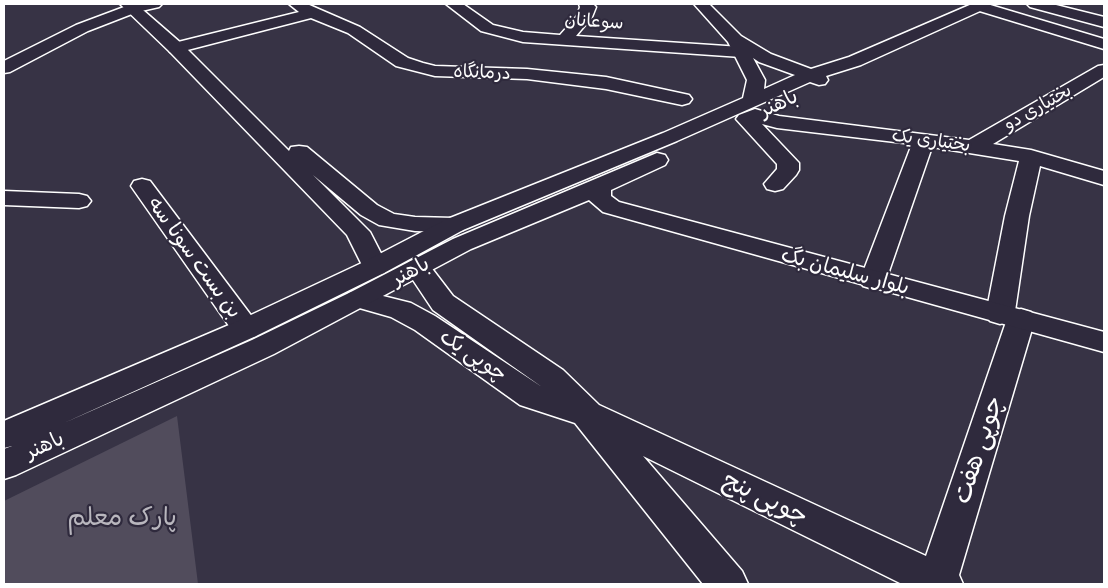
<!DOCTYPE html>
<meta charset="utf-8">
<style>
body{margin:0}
#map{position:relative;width:1108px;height:588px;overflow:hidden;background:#373345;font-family:Caveat,sans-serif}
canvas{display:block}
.frame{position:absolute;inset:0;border:5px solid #fff;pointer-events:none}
</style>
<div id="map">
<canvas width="1108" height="588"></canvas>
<div class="frame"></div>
</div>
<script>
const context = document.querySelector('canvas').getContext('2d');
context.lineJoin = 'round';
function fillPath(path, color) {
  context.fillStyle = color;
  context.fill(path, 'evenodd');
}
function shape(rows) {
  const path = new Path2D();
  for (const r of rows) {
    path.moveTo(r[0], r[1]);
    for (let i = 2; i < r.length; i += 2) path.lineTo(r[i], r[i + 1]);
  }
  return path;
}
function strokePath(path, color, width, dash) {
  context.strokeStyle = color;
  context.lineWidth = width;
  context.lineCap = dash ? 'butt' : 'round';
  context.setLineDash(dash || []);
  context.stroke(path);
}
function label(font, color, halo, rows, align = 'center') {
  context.font = font + ' Caveat,"Playpen Sans Arabic",sans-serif';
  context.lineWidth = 4.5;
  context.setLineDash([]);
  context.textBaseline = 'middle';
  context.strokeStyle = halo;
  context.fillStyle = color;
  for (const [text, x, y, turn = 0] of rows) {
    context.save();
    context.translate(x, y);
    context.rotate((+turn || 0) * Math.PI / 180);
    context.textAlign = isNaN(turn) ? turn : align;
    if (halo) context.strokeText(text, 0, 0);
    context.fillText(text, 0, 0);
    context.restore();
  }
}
fillPath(shape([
 [177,416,198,584,4,584,4,501]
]), '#514c5c');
const minor = shape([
 [132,4,162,4,159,7,137,12,88,31,10,72,4,73,4,61,76,25,132,4],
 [289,4,307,4,360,27,408,58,423,63,435,66,527,69,606,77,689,95,692,99,689,103,682,105,606,89,527,79,435,76,396,66,348,33,311,18,176,53,170,52,168,48,170,44,299,12,289,4],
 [446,4,463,4,493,25,523,32,560,35,577,16,580,7,579,4,593,4,596,7,592,17,576,36,741,47,747,48,750,52,747,56,741,57,523,42,481,31,446,4],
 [972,4,987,4,1104,39,1104,49,973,9,970,6,972,4],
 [1027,4,1052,4,1104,17,1104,27,1030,7,1027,4],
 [1104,65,1104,77,993,144,1031,150,1104,171,1104,185,1040,166,1029,216,1015,311,1021,309,1031,312,1035,319,959,575,963,584,902,584,643,456,742,571,748,584,703,584,575,423,520,405,415,330,391,317,349,305,345,299,349,293,359,290,411,303,435,316,542,387,433,310,405,268,409,262,418,260,427,262,453,296,563,370,599,405,926,556,1006,322,1000,324,990,321,986,314,1005,216,1019,161,932,147,886,280,883,286,873,289,863,286,860,280,912,144,777,128,762,124,799,163,799,170,796,175,783,189,775,191,767,189,764,184,777,169,777,164,736,119,739,115,755,109,779,116,969,140,1098,66,1104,65],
 [142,179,150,181,256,322,261,329,256,336,246,339,236,336,131,186,134,181,142,179],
 [4,191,79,194,87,196,91,201,87,206,79,208,4,205,4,191]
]);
const tertiary = shape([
 [120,4,136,4,182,44,289,151,291,147,299,146,307,147,377,205,394,214,415,217,454,218,463,220,466,225,463,230,454,232,415,231,379,225,361,215,313,175,370,232,388,267,384,273,375,275,366,273,347,235,170,52,120,4]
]);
const secondary = shape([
 [694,4,709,4,741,36,771,54,811,69,849,57,972,4,992,4,989,7,861,65,826,76,828,80,825,84,819,85,810,82,677,141,463,230,384,273,256,336,64,423,252,340,349,293,453,239,657,153,665,155,668,160,665,165,611,190,611,196,619,202,1104,332,1104,352,603,212,589,200,471,249,274,354,16,475,4,479,4,449,12,446,4,448,4,421,236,322,366,261,445,220,663,133,743,98,747,80,728,42,694,4],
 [753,58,759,62,795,75,764,89,765,80,753,58]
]);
strokePath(minor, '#fff', 3);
strokePath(tertiary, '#fff', 3);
strokePath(secondary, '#fff', 3);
fillPath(minor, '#2f2a3d');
fillPath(tertiary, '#2f2a3d');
fillPath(secondary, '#2f2a3d');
label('18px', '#fff', '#2f2a3d', [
 ["سوعانان",594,22,4],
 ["درمانگاه",482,73,2],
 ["بختیاری دو",1038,108,-30],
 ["بختیاری یک",931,141,8]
]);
label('21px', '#fff', '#2f2a3d', [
 ["باهنر",779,104,-25],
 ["بن بست سونا سه",194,258,54],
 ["باهنر",411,272,-28],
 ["بلوار سلیمان بگ",845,272,15],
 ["چوپی یک",473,356,34],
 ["باهنر",45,446,-24]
]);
label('25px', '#fff', '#2f2a3d', [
 ["چوپی هفت",979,450,-72],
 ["چوپی پنج",765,499,26]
]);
label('25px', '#b9b7be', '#2f2a3d', [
 ["پارک معلم",122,518]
]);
</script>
